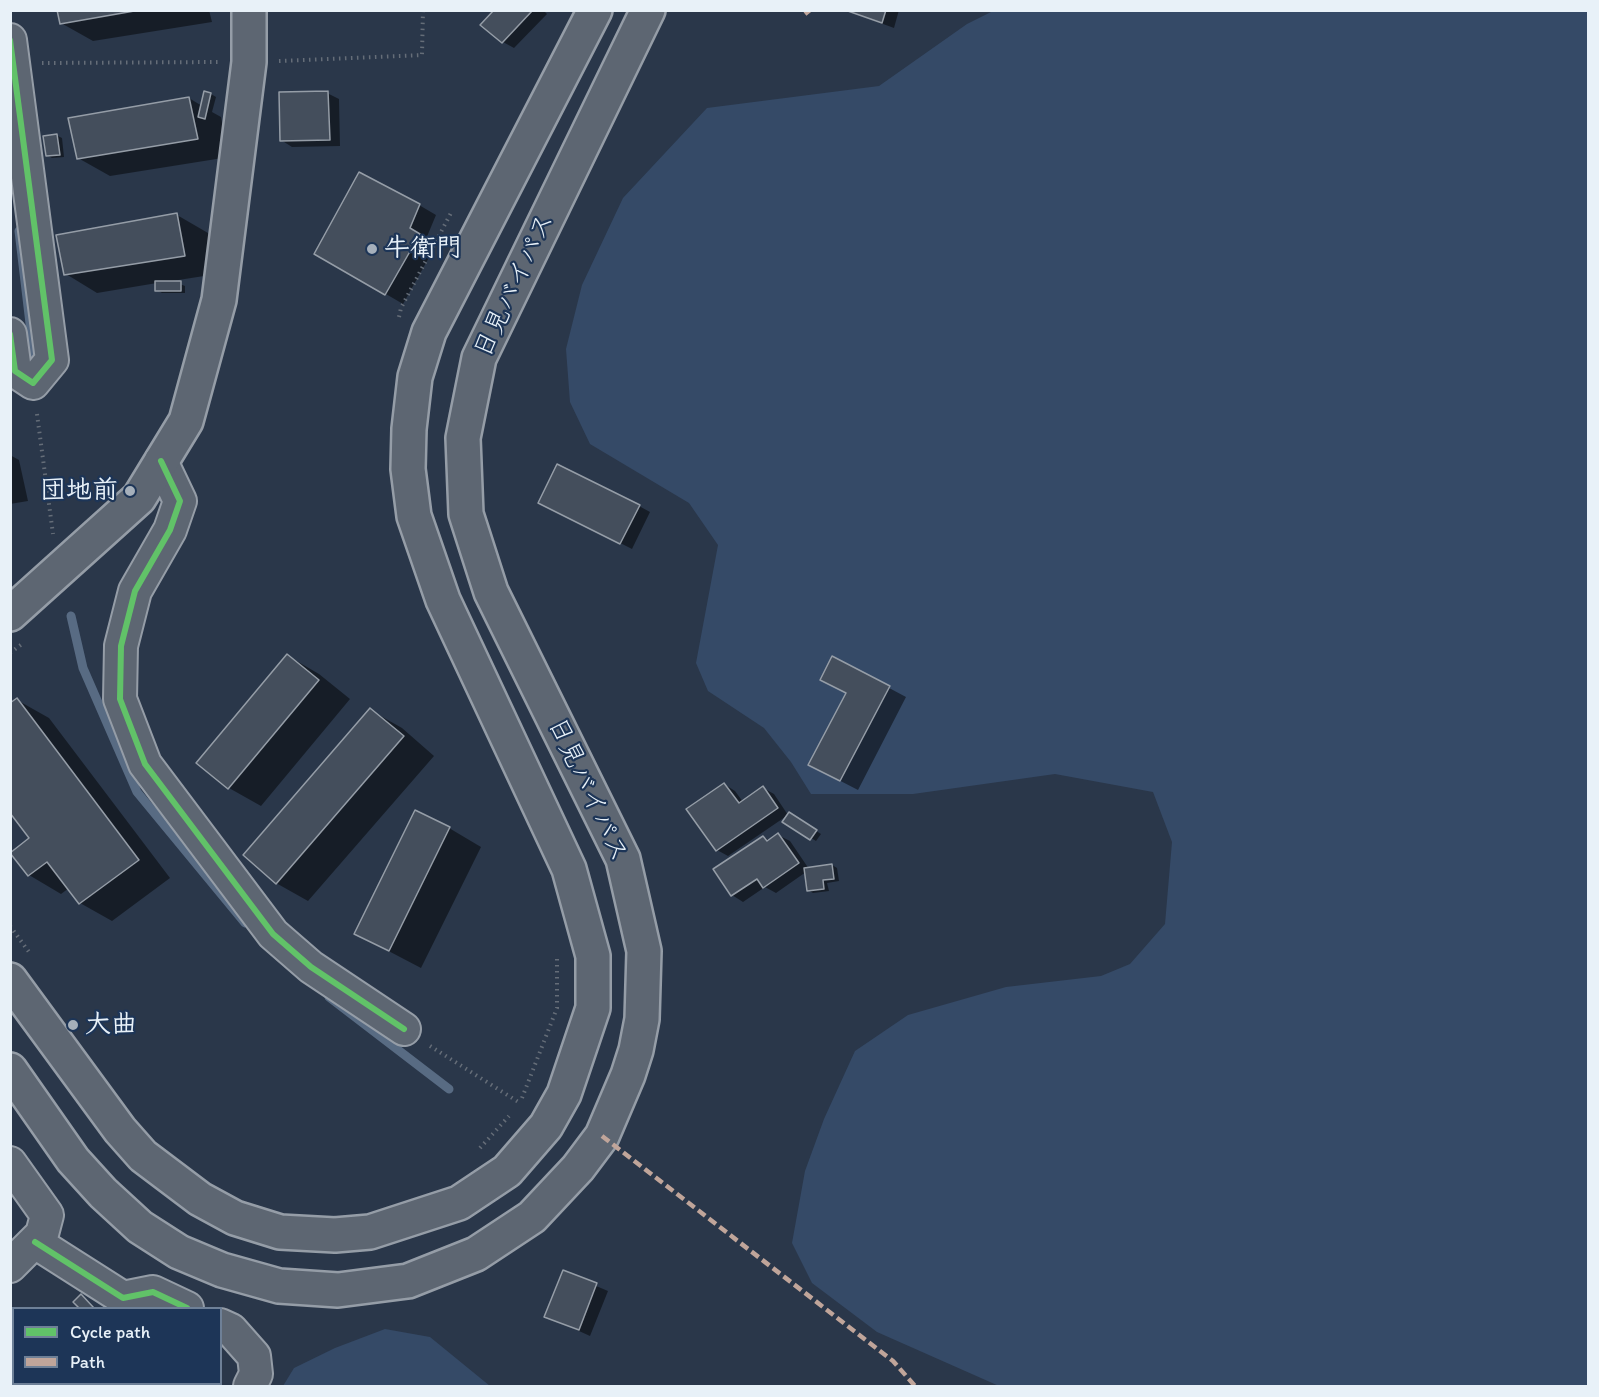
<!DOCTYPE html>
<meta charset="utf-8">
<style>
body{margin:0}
#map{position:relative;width:1599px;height:1397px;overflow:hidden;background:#2a374a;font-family:Itim,sans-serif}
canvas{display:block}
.frame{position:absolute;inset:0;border:12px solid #e8f1f8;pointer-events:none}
.legend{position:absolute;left:12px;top:1307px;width:210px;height:78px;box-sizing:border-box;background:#1d3557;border:2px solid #6e8097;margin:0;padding:8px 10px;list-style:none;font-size:18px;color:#e8f1f8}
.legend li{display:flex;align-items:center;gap:12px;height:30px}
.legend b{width:30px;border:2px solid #6e8097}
</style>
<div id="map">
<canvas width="1599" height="1397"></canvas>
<div class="frame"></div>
<ul class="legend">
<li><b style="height:8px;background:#61c268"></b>Cycle path</li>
<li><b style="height:8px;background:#c0a59a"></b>Path</li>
</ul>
</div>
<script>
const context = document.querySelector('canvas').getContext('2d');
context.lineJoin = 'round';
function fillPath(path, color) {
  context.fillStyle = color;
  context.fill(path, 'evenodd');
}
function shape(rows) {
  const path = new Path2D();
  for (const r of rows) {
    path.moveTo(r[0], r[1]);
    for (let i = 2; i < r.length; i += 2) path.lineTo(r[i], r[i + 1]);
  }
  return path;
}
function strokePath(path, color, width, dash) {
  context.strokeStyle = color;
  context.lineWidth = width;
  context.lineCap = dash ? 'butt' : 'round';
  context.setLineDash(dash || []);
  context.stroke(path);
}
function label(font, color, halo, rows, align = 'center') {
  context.font = font + ' Itim,"Klee One",sans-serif';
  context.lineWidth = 4.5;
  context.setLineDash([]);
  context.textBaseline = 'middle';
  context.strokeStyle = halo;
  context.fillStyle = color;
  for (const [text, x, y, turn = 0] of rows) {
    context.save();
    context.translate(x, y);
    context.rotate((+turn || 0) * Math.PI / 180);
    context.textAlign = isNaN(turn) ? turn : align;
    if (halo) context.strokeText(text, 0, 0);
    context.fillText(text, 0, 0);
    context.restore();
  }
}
fillPath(shape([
 [993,11,1588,11,1588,1386,999,1386,877,1332,812,1283,792,1243,805,1171,824,1119,855,1051,908,1015,1006,987,1101,976,1130,964,1165,924,1172,842,1153,792,1055,774,913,794,811,794,791,762,764,728,708,691,696,663,718,545,689,503,590,444,570,402,566,349,582,285,623,198,707,108,879,86,967,24],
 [385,1329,430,1337,490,1386,283,1386,294,1368,335,1348]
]), '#354a67');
fillPath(shape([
 [58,10,209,10,212,22,93,41,61,23],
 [496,10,543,10,547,14,514,48,503,42],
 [845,10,899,10,894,28],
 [327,93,339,99,340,146,292,147,281,140],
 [211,94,216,97,212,112,221,117,229,157,110,176,78,158,189,98,202,106],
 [56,135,62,138,64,157,52,158,47,155],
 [419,205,436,215,426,239,436,245,403,304,316,253],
 [177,215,208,233,217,274,172,281,185,286,185,293,162,293,157,290,157,283,97,293,66,274],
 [10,455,19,460,28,501,10,504],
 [639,506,650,512,632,549,551,508],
 [288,656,319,674,350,699,261,806,229,788],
 [833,658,906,697,858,790,827,774,847,693],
 [17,700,49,718,170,878,112,921,80,903,69,888,61,894,29,875,12,853,31,839],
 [370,710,402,728,434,756,308,901,276,883],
 [724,784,735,791,743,802,763,788,774,794,788,815,728,856,717,850],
 [789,814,821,834,816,841,784,821],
 [449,828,481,847,421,968,356,934],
 [778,835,790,841,809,869,832,865,837,868,839,881,827,883,829,891,813,893,808,890,806,872,776,893,765,887,743,902,732,895,764,837,770,841],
 [563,1272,608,1291,590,1336,546,1316],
 [65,1384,115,1384,117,1386,67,1386],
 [141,1384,176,1384,178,1386,143,1386]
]), '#0007');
strokePath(shape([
 [19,231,34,357],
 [71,616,83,668,137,792,245,923],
 [329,997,449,1089]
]), '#586b83', 9);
const building = shape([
 [57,10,140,10,60,24,57,10],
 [494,10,533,10,502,43,480,25,494,10],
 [845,10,886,10,882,23,845,10],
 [204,91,211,93,205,119,198,117,204,91],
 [328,91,330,140,280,141,279,92,328,91],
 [189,97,198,139,77,159,68,118,189,97],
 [57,134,60,155,46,156,43,136,57,134],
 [359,172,420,204,410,228,420,234,385,295,314,254,359,172],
 [177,213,185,256,64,275,56,235,177,213],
 [155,281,181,281,181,291,155,291,155,281],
 [557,464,640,505,620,544,538,503,557,464],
 [287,654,319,680,228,789,196,763,287,654],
 [832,656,890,686,840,781,808,765,846,693,820,680,832,656],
 [17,698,139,860,79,904,47,862,28,876,10,853,29,838,10,813,10,703,17,698],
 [370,708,404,736,276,884,243,855,370,708],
 [724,783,739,803,763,786,778,808,716,851,686,809,724,783],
 [415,810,450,827,389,951,354,934,415,810],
 [789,812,817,830,810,840,782,822,789,812],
 [778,833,799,863,763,888,757,879,731,896,713,869,763,836,767,841,778,833],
 [832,864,834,879,823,880,824,889,807,891,804,868,832,864],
 [563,1270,597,1283,579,1330,544,1317,563,1270],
 [81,1294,94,1308,79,1308,73,1302,81,1294],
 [63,1384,110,1384,112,1386,65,1386,63,1384],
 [139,1384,169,1384,171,1386,141,1386,139,1384]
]);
fillPath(building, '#444e5c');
strokePath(building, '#959da7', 1.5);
const street = shape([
 [10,40,52,360,33,383,15,371,10,334],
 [161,461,180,501,170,530,135,591,121,646,120,699,145,764,273,934,311,967,404,1029],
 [10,1163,47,1215,42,1234,10,1266],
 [35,1242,123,1298,153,1292,187,1308],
 [220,1325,231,1330,254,1356,256,1374,250,1386],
 [10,1329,14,1334],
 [10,1369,14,1368],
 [46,1384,48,1386]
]);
const secondary = shape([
 [10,614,139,498,186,421,219,300,249,62,249,10]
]);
const highway = shape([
 [10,980,120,1130,143,1156,200,1199,235,1218,280,1232,335,1235,370,1232,459,1203,507,1171,546,1126,564,1094,593,1008,593,956,569,869,443,600,414,516,408,469,409,429,415,377,429,332,595,10],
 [10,1070,73,1160,103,1193,140,1227,179,1252,222,1270,279,1286,338,1290,408,1281,476,1254,532,1217,578,1168,602,1136,628,1075,636,1050,642,1019,644,951,623,859,491,592,466,514,463,438,479,358,648,10]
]);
strokePath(street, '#959da7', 36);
strokePath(secondary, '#959da7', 38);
strokePath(highway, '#959da7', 38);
strokePath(shape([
 [279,61,422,55,423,10],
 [42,63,218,62],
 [399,317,401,308,452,211],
 [37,414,53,534],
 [10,653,22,644],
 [10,926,29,952],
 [430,1046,520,1103],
 [522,1098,557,1008,557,956],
 [480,1148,509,1116]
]), '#656d78', 4, [1.5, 4.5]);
strokePath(street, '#5d6672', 32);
strokePath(secondary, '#5d6672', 33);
strokePath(highway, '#5d6672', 33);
strokePath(shape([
 [805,14,810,10],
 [602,1136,893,1361,915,1386]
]), '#c0a59a', 4.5, [9, 4.5]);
strokePath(shape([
 [10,40,52,360,33,383,15,371,10,334],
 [161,461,180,501,170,530,135,591,121,646,120,699,145,764,273,934,311,967,404,1029],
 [35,1242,123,1298,153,1292,187,1308]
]), '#61c268', 6);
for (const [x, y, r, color] of [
 [372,249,6,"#a6b0bb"],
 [130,491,6,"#a6b0bb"],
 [73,1025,6,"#a6b0bb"]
]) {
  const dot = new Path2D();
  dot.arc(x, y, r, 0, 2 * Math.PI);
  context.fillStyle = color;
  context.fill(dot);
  strokePath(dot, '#1d3557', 2);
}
label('bold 26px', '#e8f1f8', '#1d3557', [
 ["牛衛門",384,249],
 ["団地前",118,491,"right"],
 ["大曲",85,1025]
], 'left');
label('26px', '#e8f1f8', '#1d3557', [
 ["日見バイパス",515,286,-65],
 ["日見バイパス",587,790,65]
]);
</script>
